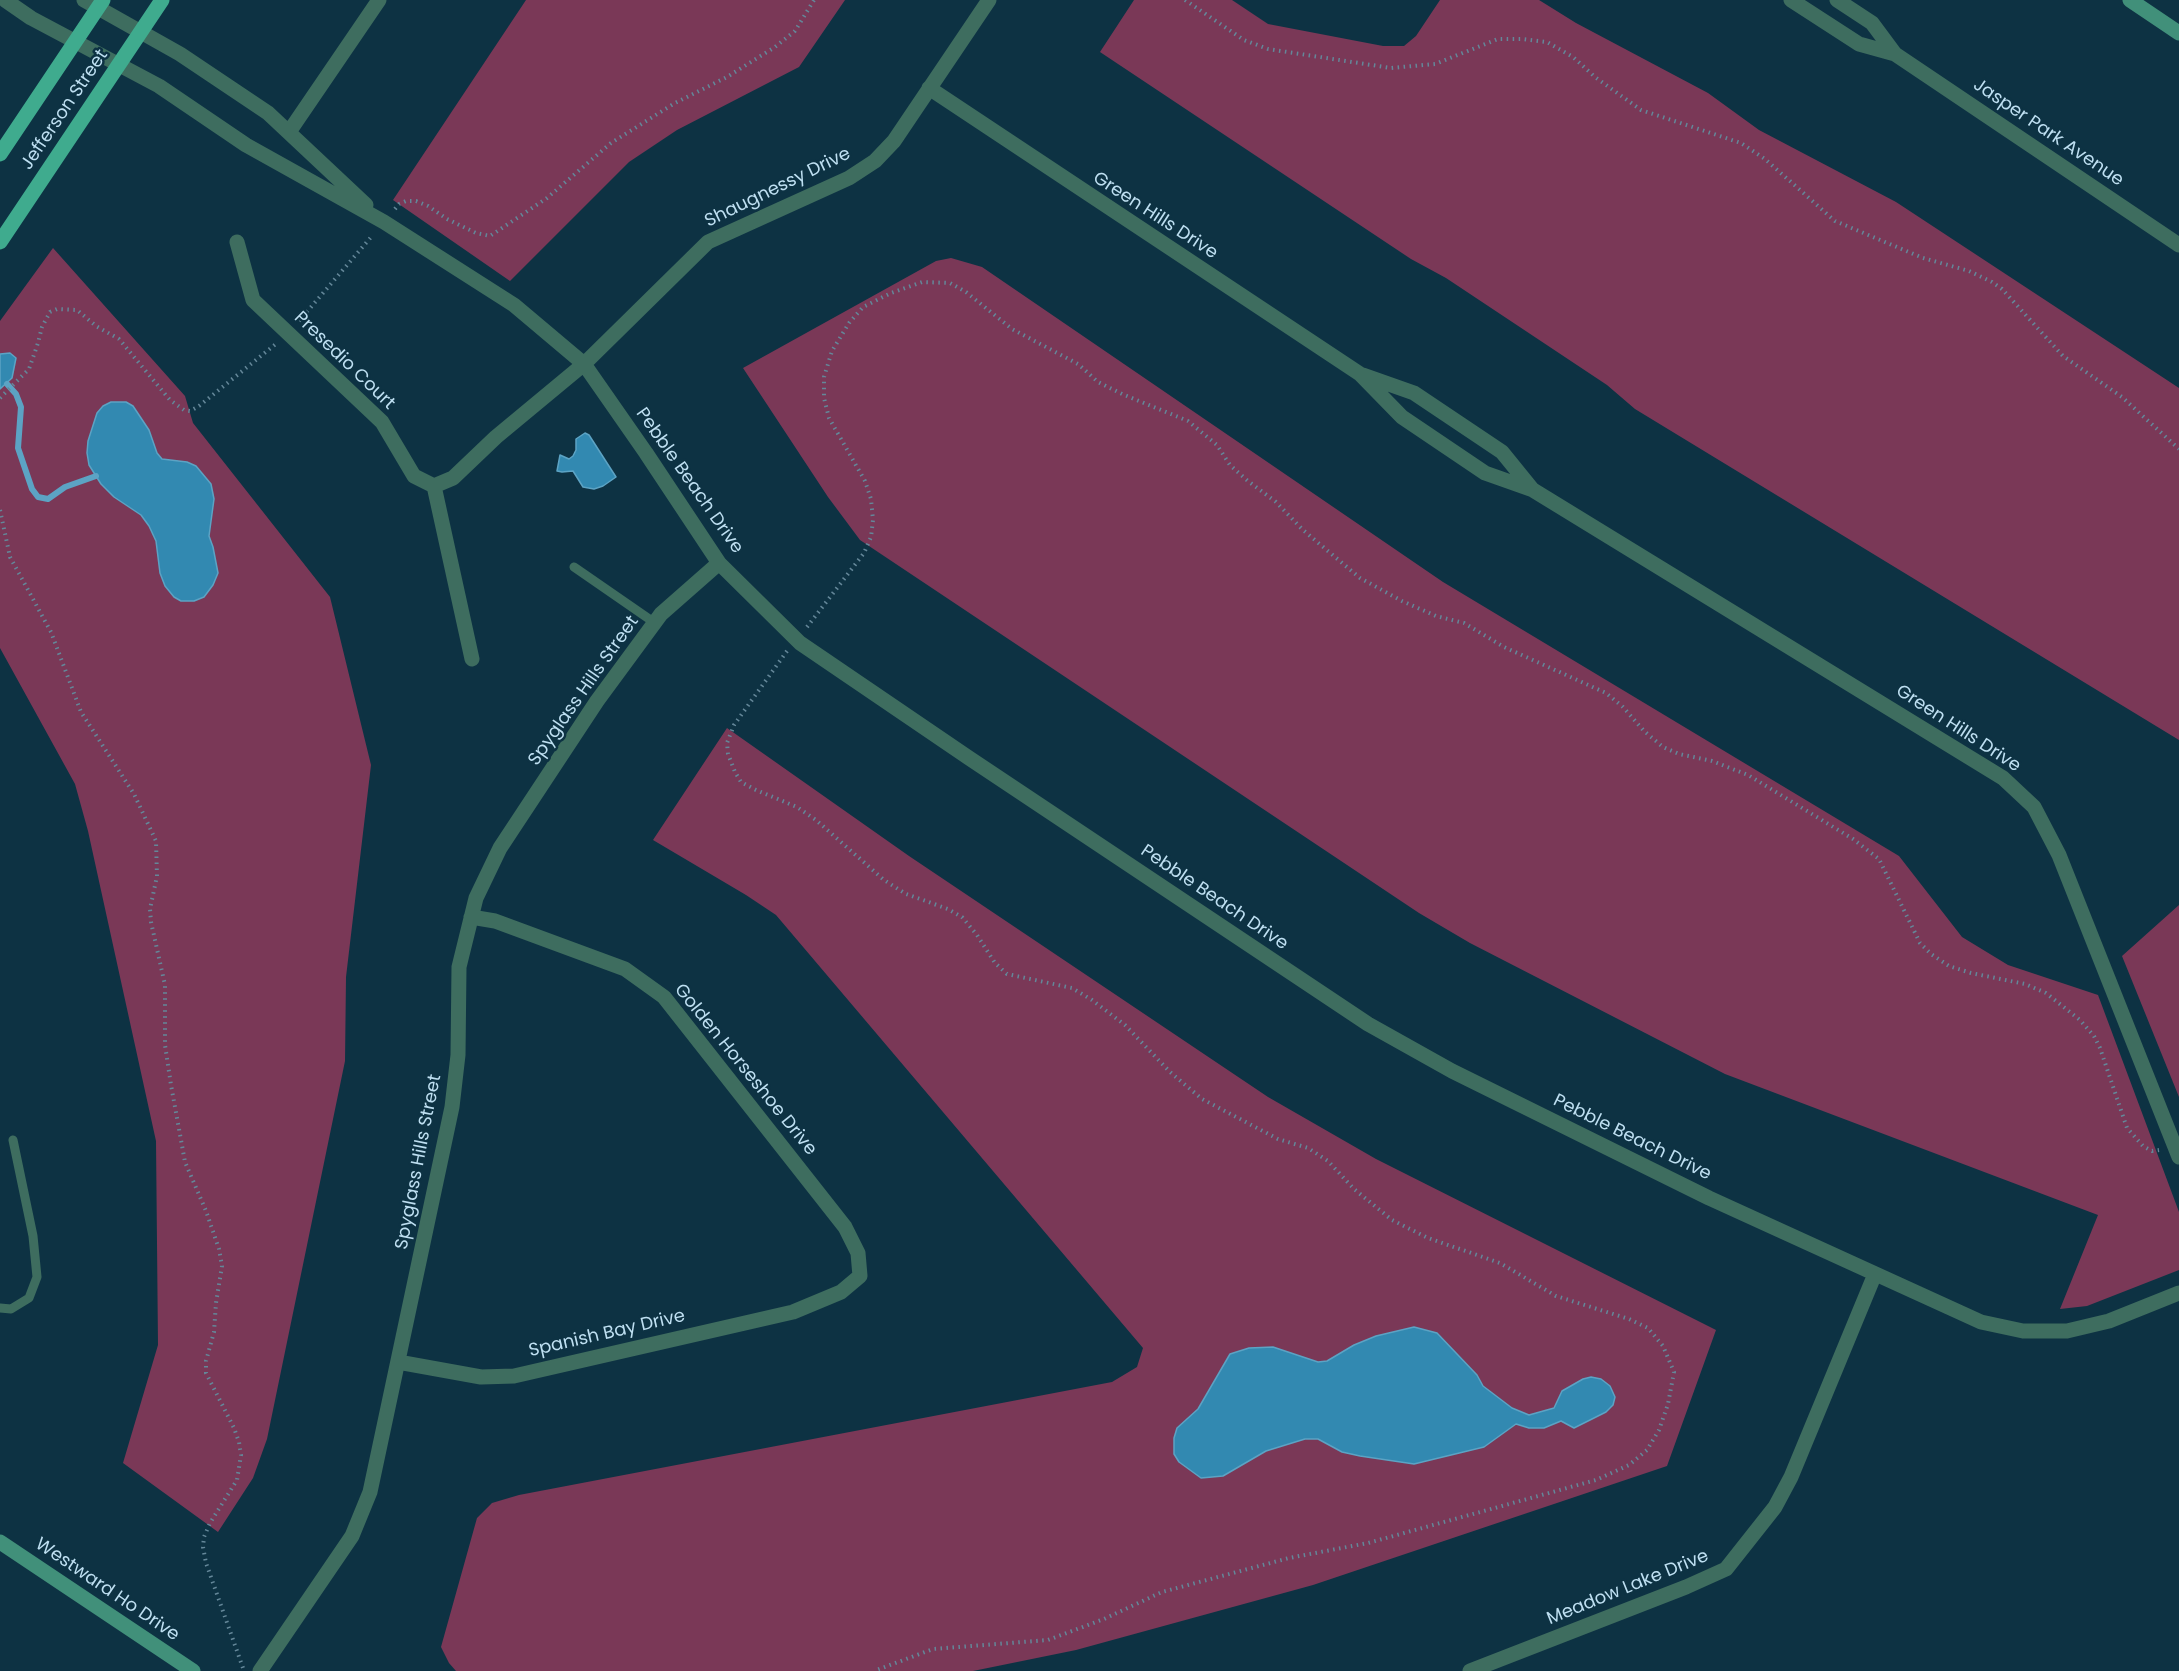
<!DOCTYPE html>
<style>
body{margin:0}
canvas{display:block;background:#0d3243}
</style>
<canvas width="2179" height="1671"></canvas>
<script>
const context = document.querySelector('canvas').getContext('2d');
context.lineJoin = 'round';
function fillPath(path, color) {
  context.fillStyle = color;
  context.fill(path, 'evenodd');
}
function shape(rows) {
  const path = new Path2D();
  for (const r of rows) {
    path.moveTo(r[0], r[1]);
    for (let i = 2; i < r.length; i += 2) path.lineTo(r[i], r[i + 1]);
  }
  return path;
}
function strokePath(path, color, width, dash) {
  context.strokeStyle = color;
  context.lineWidth = width;
  context.lineCap = dash ? 'butt' : 'round';
  context.setLineDash(dash || []);
  context.stroke(path);
}
function label(font, color, halo, rows, align = 'center') {
  context.font = font + ' Poppins,sans-serif';
  context.lineWidth = 5;
  context.setLineDash([]);
  context.textBaseline = 'middle';
  context.strokeStyle = halo;
  context.fillStyle = color;
  for (const [text, x, y, turn = 0] of rows) {
    context.save();
    context.translate(x, y);
    context.rotate((+turn || 0) * Math.PI / 180);
    context.textAlign = isNaN(turn) ? turn : align;
    if (halo) context.strokeText(text, 0, 0);
    context.fillText(text, 0, 0);
    context.restore();
  }
}
fillPath(shape([
 [526,0,845,0,799,67,677,130,629,162,510,281,393,200],
 [1134,0,1232,0,1268,24,1383,46,1404,46,1416,36,1440,0,1539,0,1576,23,1708,93,1759,130,1896,202,2179,388,2179,740,1635,409,1607,385,1446,278,1411,259,1100,52],
 [53,248,185,396,193,423,330,597,371,765,346,977,345,1061,267,1439,253,1478,218,1532,123,1463,158,1345,156,1141,88,831,75,784,0,648,0,321],
 [951,258,982,267,1443,582,1899,856,1962,937,2008,965,2098,995,2179,1212,2179,1270,2087,1306,2060,1309,2098,1215,1725,1074,1470,943,1419,913,860,540,828,497,743,368,936,261],
 [727,728,909,856,1268,1097,1376,1159,1716,1330,1667,1466,1313,1585,1076,1650,973,1671,456,1671,449,1663,441,1647,477,1518,492,1503,519,1495,1112,1382,1137,1367,1143,1348,776,915,746,895,653,840],
 [2179,905,2179,1097,2122,956]
]), '#7a3857');
const water = shape([
 [10,353,16,358,12,378,0,389,0,354,10,353],
 [111,402,126,402,133,406,149,430,157,453,162,459,187,462,196,466,211,484,214,499,209,536,213,547,218,573,213,585,204,597,194,601,181,601,174,597,165,586,160,573,156,541,149,526,141,515,114,497,101,484,89,465,87,453,88,441,97,413,103,406,111,402],
 [585,433,589,435,616,477,603,486,594,489,583,487,573,471,562,472,557,471,560,455,569,459,573,456,576,450,576,439,585,433],
 [1414,1327,1437,1333,1477,1375,1483,1386,1512,1408,1529,1415,1554,1408,1562,1391,1583,1379,1591,1377,1601,1379,1610,1386,1615,1397,1613,1405,1606,1412,1574,1428,1561,1421,1544,1428,1529,1428,1516,1424,1484,1447,1414,1464,1360,1456,1342,1452,1318,1439,1305,1439,1266,1451,1223,1476,1201,1478,1179,1462,1174,1454,1174,1438,1177,1428,1198,1409,1230,1354,1249,1348,1273,1347,1318,1362,1327,1361,1354,1345,1376,1336,1414,1327]
]);
fillPath(water, '#3289b1');
strokePath(water, '#5ca3c4', 1.5);
strokePath(shape([
 [7,384,16,394,21,407,18,448,32,489,38,497,48,499,65,487,96,476]
]), '#5ca3c4', 6);
strokePath(shape([
 [1185,0,1244,40,1268,49,1391,68,1435,64,1498,39,1522,39,1547,42,1573,57,1595,77,1641,110,1741,143,1765,159,1835,221,1923,258,1969,271,1992,282,2002,289,2063,356,2122,397,2179,449],
 [395,209,399,204,406,201,416,201,428,206,447,219,476,233,490,236,547,198,611,143,675,103,727,77,775,47,795,31,814,0],
 [299,321,372,236],
 [0,398,29,369,38,343,42,327,50,312,57,309,77,310,96,326,119,339,170,400,184,410,190,411,199,406,277,343],
 [0,510,10,557,51,632,81,712,134,794,156,841,157,876,150,909,151,922,165,985,165,1045,171,1085,185,1162,206,1211,219,1249,222,1266,216,1303,214,1332,206,1361,206,1373,234,1428,239,1442,241,1455,237,1480,210,1523,204,1537,203,1547,206,1563,243,1668],
 [807,627,864,553,871,537,873,520,871,499,865,481,829,418,824,398,824,377,832,351,849,323,863,307,891,293,922,282,950,283,966,292,1012,329,1078,364,1098,382,1122,394,1188,421,1217,445,1230,465,1248,481,1276,502,1303,530,1360,578,1402,601,1436,616,1464,623,1504,647,1606,693,1623,707,1644,731,1663,747,1679,754,1712,761,1748,775,1853,839,1879,859,1920,943,1931,954,1949,966,1971,973,2025,984,2046,993,2080,1020,2094,1036,2100,1048,2127,1128,2143,1146,2152,1151,2159,1150],
 [787,651,734,725,727,743,728,754,735,772,741,782,756,790,797,807,816,820,884,880,906,894,948,909,962,917,977,935,995,963,1007,974,1072,988,1092,1000,1125,1025,1170,1072,1202,1099,1278,1139,1308,1148,1328,1161,1354,1189,1392,1220,1428,1238,1500,1263,1556,1296,1629,1319,1648,1328,1663,1346,1674,1372,1668,1404,1659,1430,1647,1450,1629,1465,1596,1480,1368,1543,1289,1558,1162,1592,1104,1619,1048,1640,933,1649,874,1671]
]), '#648799', 4, [1.5, 4.5]);
strokePath(shape([
 [574,567,655,623],
 [0,1308,11,1309,29,1298,37,1277,33,1236,13,1140]
]), '#3e6d5f', 9);
strokePath(shape([
 [5,0,31,18,159,86,246,145,384,222,514,305,584,364,646,453,719,563,800,643,969,758,1368,1024,1452,1071,1709,1198,1981,1322,2023,1331,2067,1331,2109,1321,2179,1293],
 [84,0,180,54,268,113,366,205],
 [1791,0,1859,44,1895,54,2179,245],
 [1837,0,1872,23,1895,54],
 [929,88,1360,374,1402,417,1485,473,1533,490,2003,778,2034,807,2059,855,2179,1157],
 [289,132,379,0],
 [237,242,253,300,382,422,414,476,434,486,453,478,496,437,584,364,708,242,849,178,875,161,894,141,989,0],
 [1363,375,1414,393,1502,452,1532,489],
 [434,486,472,659],
 [398,1362,481,1377,514,1376,793,1312,841,1292,860,1276,858,1253,845,1227,664,997,625,969,495,921,471,917],
 [260,1671,352,1536,370,1492,452,1107,458,1055,459,967,476,898,500,848,597,701,661,614,719,563],
 [1470,1671,1686,1587,1726,1569,1775,1507,1791,1477,1875,1274]
]), '#3e6d5f', 15);
strokePath(shape([
 [2130,0,2179,33],
 [0,1542,193,1671]
]), '#41907a', 15);
strokePath(shape([
 [0,154,103,0],
 [0,242,162,0]
]), '#3fab8e', 15);
label('18px', '#bedff1', '#0d3243', [
 ["Jefferson Street",65,110,-56],
 ["Jasper Park Avenue",2048,133,34],
 ["Shaugnessy Drive",778,188,-26],
 ["Green Hills Drive",1155,216,33],
 ["Presedio Court",344,361,44],
 ["Pebble Beach Drive",689,481,55],
 ["Spyglass Hills Street",584,691,-55],
 ["Green Hills Drive",1958,729,33],
 ["Pebble Beach Drive",1214,898,34],
 ["Golden Horseshoe Drive",745,1070,51],
 ["Pebble Beach Drive",1632,1138,26],
 ["Spyglass Hills Street",419,1162,-79],
 ["Spanish Bay Drive",607,1334,-13],
 ["Meadow Lake Drive",1628,1588,-22],
 ["Westward Ho Drive",107,1590,34]
]);
</script>
